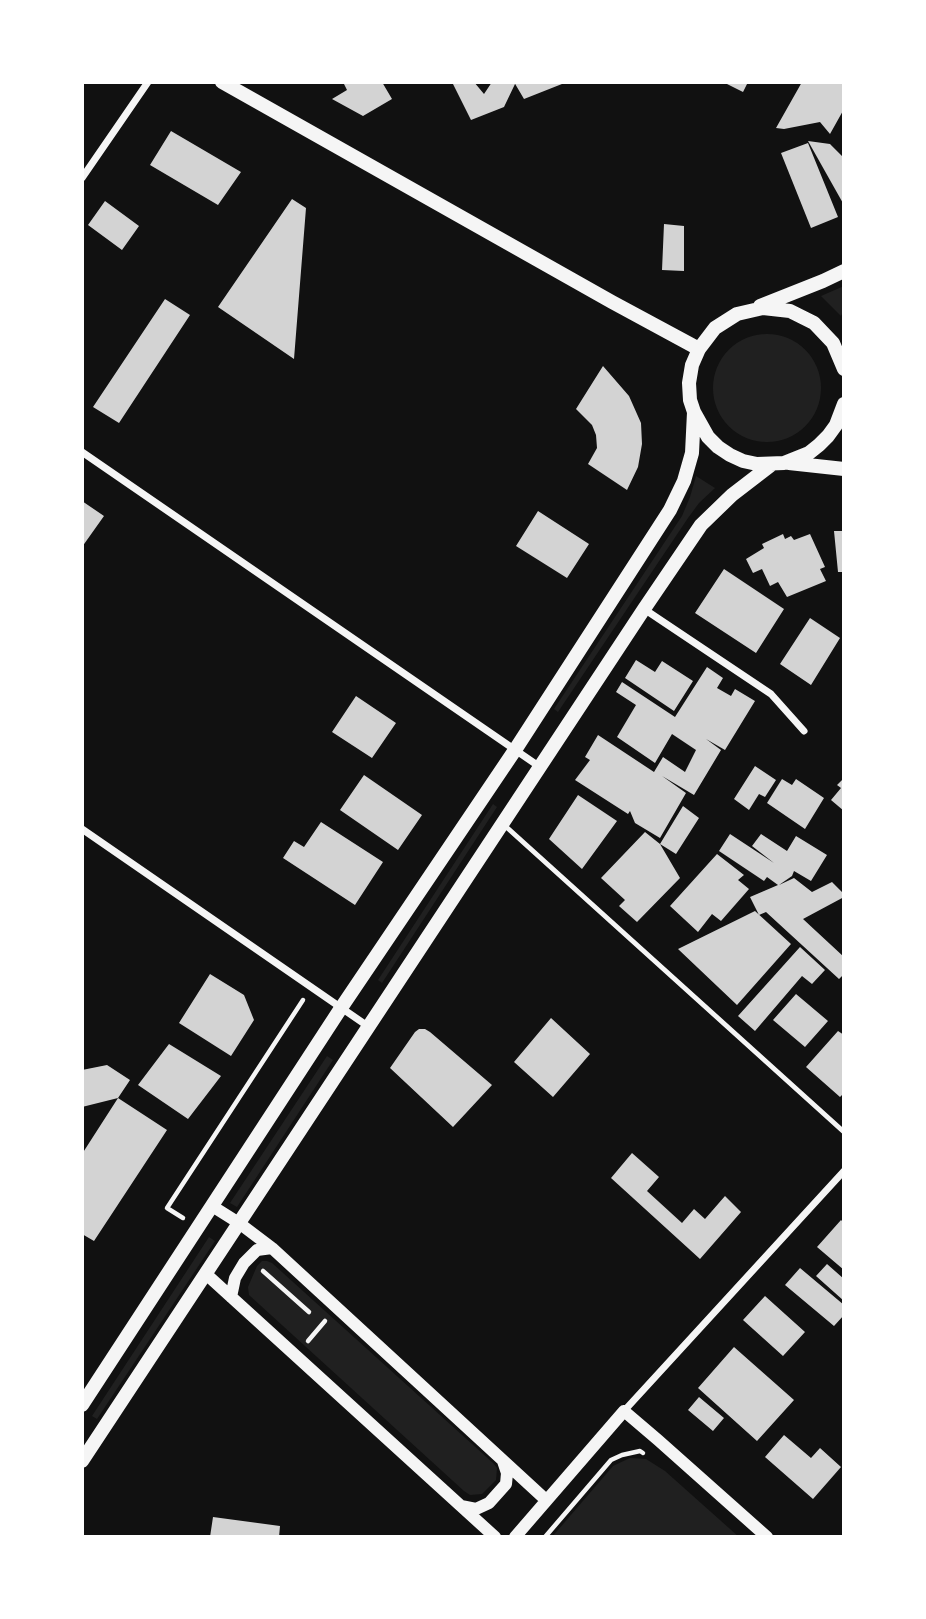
<!DOCTYPE html>
<style>
body{margin:0}
#map{position:relative;width:926px;height:1619px;overflow:hidden;background:#111;font-family:Barlow,sans-serif}
canvas{display:block}
.frame{position:absolute;inset:0;border:84px solid #fff;pointer-events:none}
</style>
<div id="map">
<canvas width="926" height="1619"></canvas>
<div class="frame"></div>
</div>
<script>
const context = document.querySelector('canvas').getContext('2d');
context.lineJoin = 'round';
function fillPath(path, color) {
  context.fillStyle = color;
  context.fill(path, 'evenodd');
}
function shape(rows) {
  const path = new Path2D();
  for (const r of rows) {
    if (r.length === 3) {
      path.moveTo(r[0] + r[2], r[1]);
      path.arc(r[0], r[1], r[2], 0, 2 * Math.PI);
      continue;
    }
    path.moveTo(r[0], r[1]);
    for (let i = 2; i < r.length; i += 2) path.lineTo(r[i], r[i + 1]);
  }
  return path;
}
function strokePath(path, color, width, dash) {
  context.strokeStyle = color;
  context.lineWidth = width;
  context.lineCap = dash ? 'butt' : 'round';
  context.setLineDash(dash || []);
  context.stroke(path);
}
fillPath(shape([
 [844,286,844,309,841,316,821,296],
 [767,388,54],
 [696,476,715,488,699,503,688,518,558,712,554,709,682,516,690,497],
 [493,804,497,807,382,983,378,980],
 [327,1056,333,1060,237,1207,230,1203],
 [209,1237,215,1241,97,1419,92,1416],
 [262,1261,267,1261,272,1263,493,1463,497,1468,496,1480,482,1494,470,1495,464,1491,249,1295,248,1287,257,1266],
 [630,1458,646,1459,665,1471,739,1537,552,1537,613,1466]
]), '#202020');
fillPath(shape([
 [343,82,382,82,392,99,363,116,332,99,347,90],
 [452,82,474,82,484,94,492,82,513,82,515,84,504,107,471,120],
 [514,82,567,82,524,99],
 [723,82,748,82,743,92],
 [802,82,844,82,844,109,830,134,820,122,784,129,776,128],
 [171,131,241,172,218,205,150,165],
 [808,141,830,144,844,158,844,205],
 [808,143,838,217,811,228,781,153],
 [292,199,306,208,294,359,218,307],
 [105,201,139,226,122,250,88,225],
 [664,224,684,226,684,271,662,270],
 [165,299,190,315,119,423,93,407],
 [603,366,629,396,641,423,642,444,638,467,627,490,588,464,597,448,596,435,592,425,576,409],
 [82,501,104,516,82,547],
 [538,511,589,544,567,578,516,546],
 [834,531,844,531,844,572,838,572],
 [783,534,785,539,791,536,794,540,810,534,825,567,820,569,826,581,787,597,778,582,770,586,762,569,753,573,746,559,764,548,762,544],
 [724,569,784,609,756,653,695,613],
 [810,618,840,638,811,685,780,664],
 [636,660,655,672,662,661,693,681,674,711,625,678],
 [707,667,723,678,717,688,731,696,735,689,755,701,725,750,706,739,721,750,694,795,662,776,686,793,660,838,635,823,630,811,628,814,575,780,590,760,585,757,598,735,654,772,663,757,685,772,696,750,672,734,655,763,617,737,636,705,616,692,622,682,675,717],
 [356,696,396,723,372,758,332,732],
 [755,766,776,780,765,797,759,794,749,810,734,799],
 [364,775,422,815,398,850,340,810],
 [844,778,844,811,831,800,841,788,837,785],
 [782,779,792,785,796,779,824,798,805,829,767,803],
 [578,795,617,821,582,869,549,839],
 [683,806,699,818,676,854,660,844,680,878,637,922,619,906,625,900,601,878,645,832,660,844],
 [321,822,383,862,355,905,283,858,294,841,304,847],
 [730,834,774,863,752,846,761,834,787,851,796,836,827,855,811,881,794,871,792,876,779,885,794,878,812,892,832,882,844,894,844,897,803,919,844,957,844,974,839,979,766,912,759,915,750,897,778,885,767,877,764,881,719,851],
 [717,854,744,875,738,880,749,889,721,921,712,914,698,932,670,906],
 [755,911,791,944,737,1005,678,949],
 [800,947,825,970,812,984,802,976,755,1031,738,1016],
 [210,974,244,995,254,1020,231,1056,179,1023],
 [796,994,828,1021,805,1047,773,1020],
 [551,1018,590,1054,553,1097,514,1062],
 [419,1029,425,1029,430,1032,492,1085,453,1127,390,1068,415,1032],
 [838,1031,844,1035,844,1093,840,1097,806,1067],
 [169,1044,221,1076,188,1119,138,1085],
 [107,1065,130,1080,118,1098,82,1107,82,1070],
 [118,1098,167,1130,94,1241,82,1234,82,1154],
 [632,1153,659,1177,647,1191,682,1223,694,1209,705,1219,725,1196,741,1212,700,1259,611,1178],
 [841,1220,844,1223,844,1270,817,1247],
 [827,1264,844,1279,844,1301,816,1276],
 [800,1268,844,1305,844,1315,834,1326,785,1285],
 [765,1296,805,1332,783,1356,743,1320],
 [734,1347,794,1400,757,1441,698,1388],
 [699,1397,724,1418,713,1431,688,1410],
 [784,1435,811,1458,820,1448,841,1467,813,1499,765,1457],
 [213,1517,280,1526,279,1537,210,1537]
]), '#d3d3d3');
strokePath(shape([
 [183,1218,167,1208,303,1000],
 [263,1271,309,1312],
 [308,1341,325,1321],
 [545,1537,611,1460,622,1455,640,1451,643,1453]
]), '#f5f5f5', 4.5);
strokePath(shape([
 [503,824,844,1132]
]), '#f5f5f5', 5);
strokePath(shape([
 [82,178,148,82],
 [82,452,540,767],
 [644,609,771,694,804,731],
 [82,829,369,1027],
 [624,1411,844,1171]
]), '#f5f5f5', 7);
strokePath(shape([
 [212,1206,239,1223,272,1248,546,1500],
 [206,1274,495,1537],
 [231,1297,235,1278,244,1263,257,1250,272,1248],
 [461,1506,476,1509,489,1503,506,1484,507,1473,503,1461],
 [515,1537,624,1411,658,1440,767,1537]
]), '#f5f5f5', 12);
strokePath(shape([
 [222,82,612,302,699,349],
 [760,306,823,281,844,271],
 [844,369,833,343,814,323,790,311,763,308,737,314,715,328,699,349,692,365,689,383,690,400,694,412,708,437,718,447,730,455,743,461,757,464,784,463,809,453,819,445,828,436,836,425,844,404],
 [789,463,844,469],
 [82,1405,341,1008,515,750,670,510,684,481,692,453,694,412],
 [82,1461,644,609,701,525,732,495,771,465]
]), '#f5f5f5', 14);
</script>
